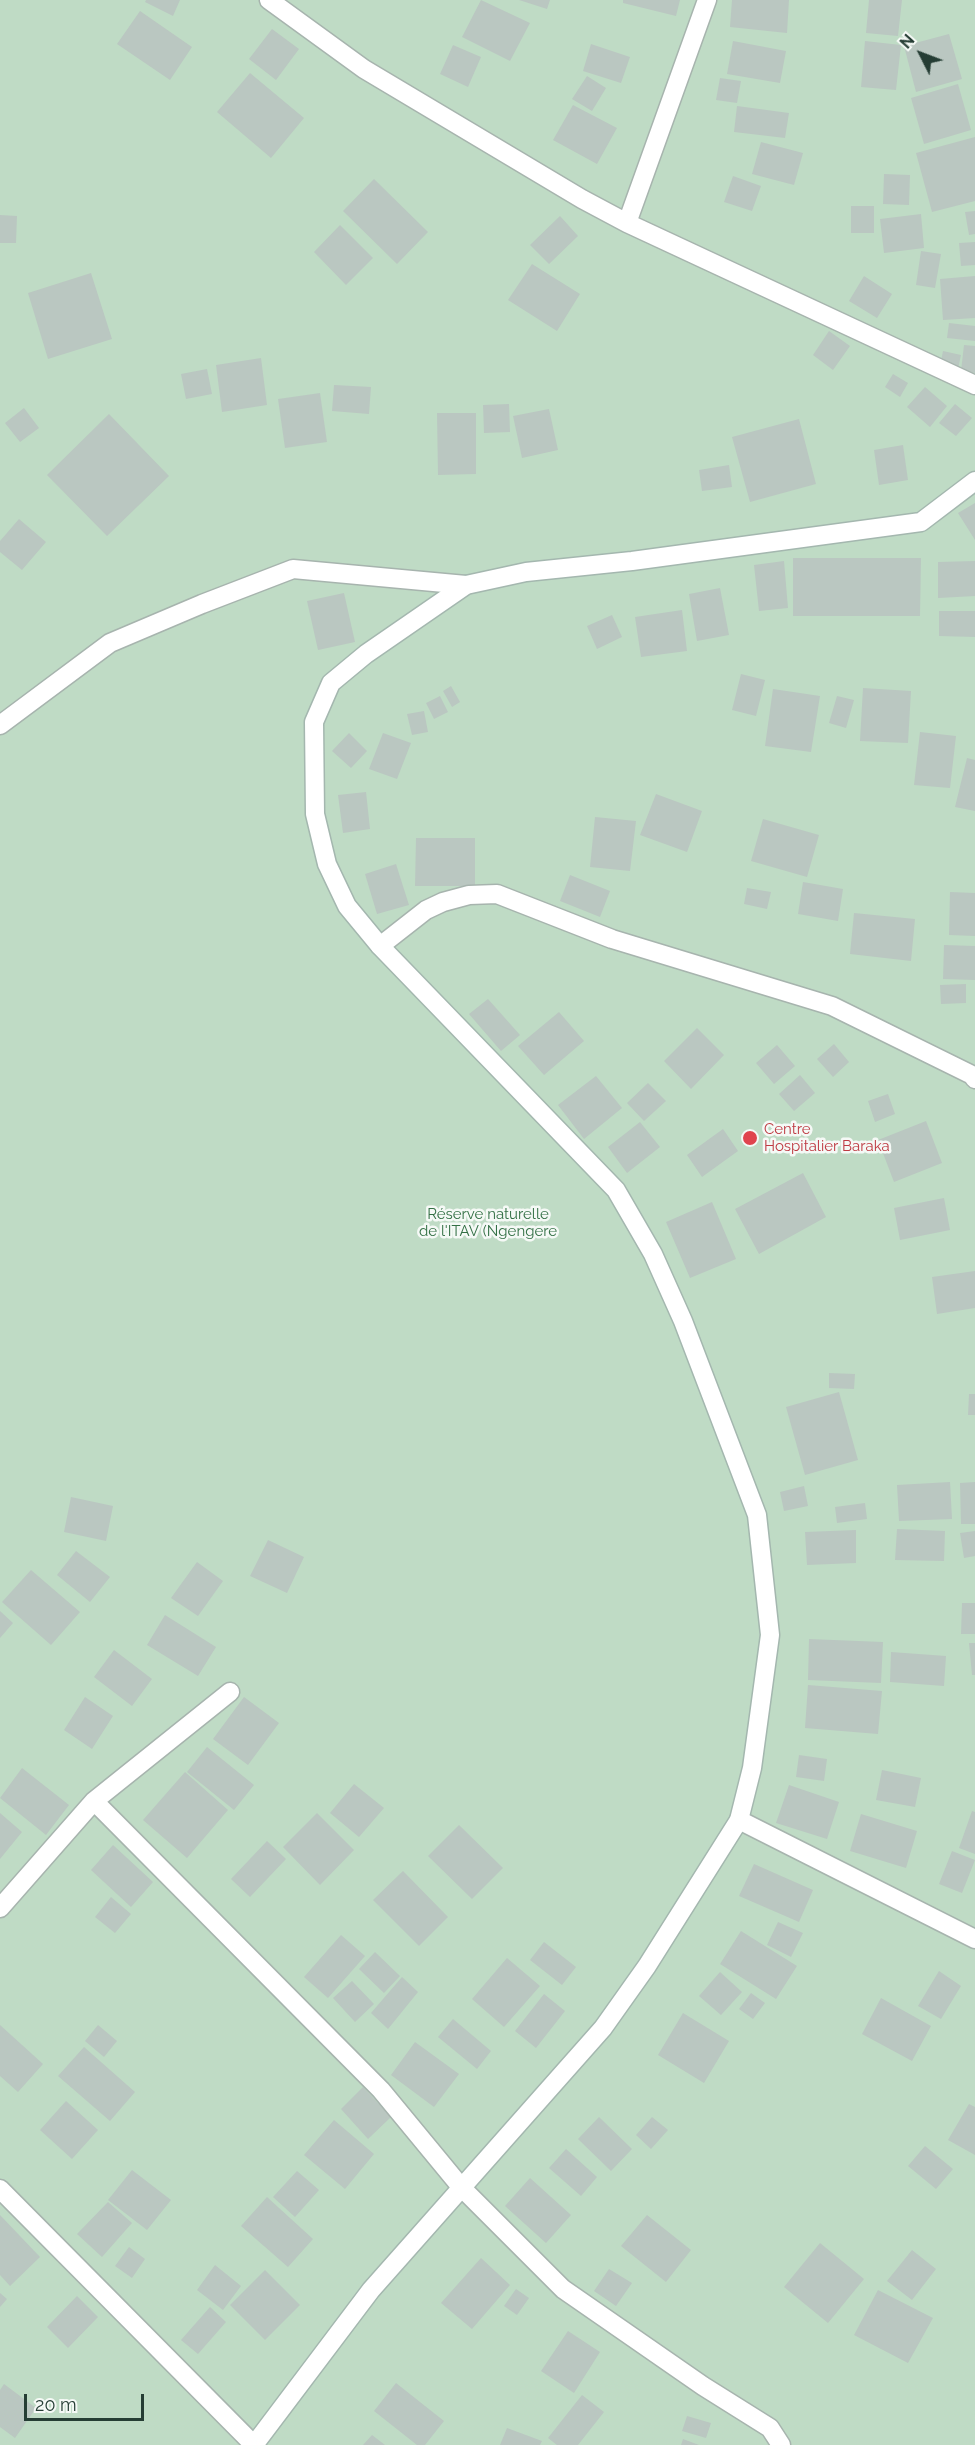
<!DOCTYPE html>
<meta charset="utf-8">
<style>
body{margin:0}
#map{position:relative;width:975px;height:2445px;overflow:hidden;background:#e4ece8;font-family:Raleway,sans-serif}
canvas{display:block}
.north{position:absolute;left:891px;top:24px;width:60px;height:60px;-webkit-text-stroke:4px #f5f9f6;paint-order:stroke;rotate:312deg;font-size:16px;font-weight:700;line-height:24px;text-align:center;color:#253d34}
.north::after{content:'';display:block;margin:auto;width:21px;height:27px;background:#253d34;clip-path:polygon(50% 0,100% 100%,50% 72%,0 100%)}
.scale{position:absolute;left:24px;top:2394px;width:120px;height:27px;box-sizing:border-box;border:3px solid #253d34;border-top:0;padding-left:8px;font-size:18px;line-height:21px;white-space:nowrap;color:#253d34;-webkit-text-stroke:4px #f5f9f6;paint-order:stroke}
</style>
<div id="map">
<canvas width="975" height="2445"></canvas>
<div class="north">N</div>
<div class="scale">20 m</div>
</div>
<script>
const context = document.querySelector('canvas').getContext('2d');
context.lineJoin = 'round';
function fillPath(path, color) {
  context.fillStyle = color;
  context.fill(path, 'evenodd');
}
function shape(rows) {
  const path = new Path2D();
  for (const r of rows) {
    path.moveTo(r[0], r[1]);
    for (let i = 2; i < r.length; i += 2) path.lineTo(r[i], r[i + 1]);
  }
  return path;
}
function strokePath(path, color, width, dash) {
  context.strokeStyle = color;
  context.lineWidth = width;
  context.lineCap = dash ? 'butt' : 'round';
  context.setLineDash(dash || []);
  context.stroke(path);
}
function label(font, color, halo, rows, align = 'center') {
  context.font = font + ' Raleway,sans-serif';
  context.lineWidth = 5;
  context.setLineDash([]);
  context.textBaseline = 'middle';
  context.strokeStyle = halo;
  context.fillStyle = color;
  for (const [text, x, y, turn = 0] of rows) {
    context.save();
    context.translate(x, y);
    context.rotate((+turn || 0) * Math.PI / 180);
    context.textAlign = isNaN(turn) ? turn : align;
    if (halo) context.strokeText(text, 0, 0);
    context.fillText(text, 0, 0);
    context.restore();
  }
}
fillPath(shape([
 [0,0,975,0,975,2445,0,2445]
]), '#bfdbc5');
fillPath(shape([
 [146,0,180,0,173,16,145,2],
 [481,0,530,23,510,61,462,37],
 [519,0,550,0,547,9],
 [623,0,680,0,676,16,623,3],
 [732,0,789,0,787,33,730,27],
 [869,0,902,0,898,36,866,33],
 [140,11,192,47,170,80,117,44],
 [272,29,299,49,276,80,249,59],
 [949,34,962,79,916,92,904,46],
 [733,41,786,51,780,83,727,74],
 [865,41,901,45,896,90,861,87],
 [591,44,630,57,621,83,583,71],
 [453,45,481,57,468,87,440,74],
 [250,73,304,118,271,158,217,112],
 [587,76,606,88,592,111,572,99],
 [720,78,741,81,737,103,716,100],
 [958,84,971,130,924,144,911,98],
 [573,105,617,128,597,164,553,140],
 [737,106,789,113,785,138,734,132],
 [975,137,975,201,932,212,916,153],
 [761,142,803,153,794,185,752,174],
 [884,174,910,175,909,205,883,204],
 [733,176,761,186,752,211,724,202],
 [374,179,428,232,397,264,343,211],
 [851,206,874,206,874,233,851,233],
 [975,211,975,234,969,235,965,212],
 [921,214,924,248,884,253,880,219],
 [0,215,17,216,16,243,0,243],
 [560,216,578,236,549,264,530,245],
 [340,225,373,258,346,285,314,252],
 [975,242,975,265,961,266,959,243],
 [921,251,941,254,935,288,916,285],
 [532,264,580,294,557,331,508,300],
 [91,273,112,339,48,359,28,293],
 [864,276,892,294,877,318,849,301],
 [975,276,975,318,943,320,940,279],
 [949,323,975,326,975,341,947,338],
 [829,331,850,346,833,370,813,355],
 [964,345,975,346,975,373,961,371],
 [943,351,961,355,958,369,940,366],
 [261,358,267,405,222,412,216,365],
 [207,369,212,394,186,399,181,374],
 [893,374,908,383,900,397,885,387],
 [334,385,371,387,369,414,332,411],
 [925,387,947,406,930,427,907,407],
 [320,393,327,442,285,448,278,399],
 [509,404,510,432,484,433,483,405],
 [955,404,972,418,956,436,939,423],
 [24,408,39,428,20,442,5,423],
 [549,409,558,450,522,458,513,416],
 [437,413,476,413,476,474,438,475],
 [109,414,169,476,107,536,47,475],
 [799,419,816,484,750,502,732,437],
 [903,445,908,480,879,485,874,450],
 [729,465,732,487,702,491,699,470],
 [975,503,975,540,958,513],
 [19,519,46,542,22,570,0,552,0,541],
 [793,558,921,558,920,616,793,616],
 [784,561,788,608,759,611,754,565],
 [975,561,975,596,938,598,938,562],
 [720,588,729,635,697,641,689,594],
 [344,593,355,642,318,650,307,601],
 [682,610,687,651,641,657,635,617],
 [939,611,975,611,975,637,939,636],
 [612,615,622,637,597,649,587,626],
 [741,674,765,680,756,716,732,710],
 [451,686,460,702,452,707,443,691],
 [863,688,911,691,908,743,860,741],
 [773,689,820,696,811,752,765,746],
 [440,696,448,712,434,719,426,703],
 [837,696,854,700,846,728,829,723],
 [424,711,428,732,412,735,407,714],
 [920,732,956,736,950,788,914,785],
 [349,733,367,751,351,768,332,751],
 [383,733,411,743,397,779,369,769],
 [967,758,975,760,975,811,955,807],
 [366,792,370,829,343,833,338,795],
 [656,794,702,811,687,852,640,835],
 [595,817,636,821,630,871,590,867],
 [763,819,819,835,807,877,751,861],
 [416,838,475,838,475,886,415,886],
 [396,864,409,905,377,914,365,874],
 [570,875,610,891,600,917,560,901],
 [803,882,843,889,838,921,798,914],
 [747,888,771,892,767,909,744,904],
 [950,892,975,893,975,936,949,935],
 [854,913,915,919,911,961,850,954],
 [944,945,975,946,975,980,943,979],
 [966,984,966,1003,941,1004,940,985],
 [488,999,520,1035,501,1051,469,1014],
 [559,1012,584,1041,544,1075,518,1046],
 [697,1028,724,1055,691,1089,664,1061],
 [834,1044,849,1062,833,1077,817,1059],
 [777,1045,795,1066,774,1084,756,1063],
 [800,1075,815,1093,794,1111,779,1094],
 [596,1076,622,1108,584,1139,558,1105],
 [648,1083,666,1101,644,1121,627,1103],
 [888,1094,895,1114,875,1122,868,1101],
 [926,1121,942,1163,894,1182,878,1140],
 [640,1122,660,1147,627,1173,608,1147],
 [723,1129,738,1151,702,1177,687,1155],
 [803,1173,826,1217,759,1254,735,1209],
 [944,1198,950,1230,900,1240,894,1208],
 [712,1202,736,1259,690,1278,666,1222],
 [975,1271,975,1308,937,1314,932,1277],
 [829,1373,855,1374,854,1389,829,1388],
 [839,1392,858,1460,805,1475,786,1407],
 [969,1394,975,1394,975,1415,968,1415],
 [950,1482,952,1519,899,1521,897,1485],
 [975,1482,975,1524,961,1524,960,1483],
 [804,1486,808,1506,784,1511,780,1492],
 [71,1497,113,1506,106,1541,64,1532],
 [865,1503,867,1519,837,1523,835,1507],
 [897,1529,945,1531,944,1561,895,1560],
 [856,1530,856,1563,807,1565,805,1532],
 [975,1531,975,1556,964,1558,960,1533],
 [268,1540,304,1557,287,1593,250,1576],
 [76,1551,110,1577,90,1602,57,1575],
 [197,1562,223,1581,198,1616,171,1598],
 [31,1570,80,1612,51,1645,2,1602],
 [962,1603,975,1603,975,1634,961,1634],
 [0,1611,13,1623,0,1638],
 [165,1615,216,1647,198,1676,147,1645],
 [809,1639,883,1642,881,1683,808,1680],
 [969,1643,975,1643,975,1675,972,1675],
 [114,1650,152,1679,132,1706,94,1677],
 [891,1652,946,1656,944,1686,890,1682],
 [808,1685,882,1691,878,1734,805,1728],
 [85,1697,113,1716,92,1749,64,1730],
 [244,1697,279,1723,248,1765,213,1739],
 [207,1747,254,1785,234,1810,187,1772],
 [799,1755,827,1759,824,1781,796,1777],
 [22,1768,69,1805,46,1835,0,1798],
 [882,1770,921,1778,915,1807,876,1800],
 [185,1772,228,1810,187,1858,143,1820],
 [354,1784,384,1808,359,1837,330,1813],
 [789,1785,839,1802,827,1839,776,1823],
 [972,1811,975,1812,975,1854,959,1848],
 [0,1813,22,1832,0,1859],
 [317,1813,354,1850,320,1885,283,1847],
 [861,1814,917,1831,906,1868,850,1851],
 [459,1825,503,1868,472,1899,428,1856],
 [267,1841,286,1859,250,1897,231,1879],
 [113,1845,153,1882,131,1907,91,1870],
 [952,1851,975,1860,962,1893,939,1884],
 [754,1864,813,1890,799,1922,739,1896],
 [403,1871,448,1917,419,1946,373,1900],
 [111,1897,131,1914,115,1933,95,1917],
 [778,1922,803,1933,791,1957,767,1945],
 [741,1931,797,1966,776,1999,720,1964],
 [341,1935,365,1956,328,1998,304,1977],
 [544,1942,576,1967,562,1985,530,1960],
 [375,1952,400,1976,384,1993,359,1969],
 [507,1958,540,1986,504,2027,472,1999],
 [939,1971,961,1986,941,2019,918,2006],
 [720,1972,742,1992,721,2015,699,1996],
 [402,1977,418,1992,388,2029,371,2013],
 [352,1981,374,2004,355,2022,333,1998],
 [751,1993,765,2003,753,2019,739,2009],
 [544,1994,565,2011,536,2048,515,2031],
 [881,1998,931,2026,912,2061,862,2034],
 [683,2013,729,2041,704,2083,658,2055],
 [453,2019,491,2051,477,2069,438,2037],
 [0,2025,43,2064,18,2092,0,2076],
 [98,2025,117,2041,104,2057,85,2041],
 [415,2042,459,2074,434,2107,391,2075],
 [84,2047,135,2092,110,2121,58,2076],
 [363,2087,391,2117,368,2139,341,2109],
 [66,2101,98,2130,72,2159,40,2130],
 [969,2104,975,2107,975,2155,948,2140],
 [599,2117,632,2149,611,2171,578,2139],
 [652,2117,668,2130,651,2149,636,2135],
 [334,2120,374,2154,345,2189,304,2155],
 [925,2146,953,2169,936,2189,908,2166],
 [566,2149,597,2177,581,2196,549,2168],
 [132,2170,171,2200,147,2230,108,2200],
 [297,2171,319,2190,295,2217,273,2197],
 [530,2178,571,2215,546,2243,505,2206],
 [267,2197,313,2239,288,2267,241,2226],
 [108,2202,132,2223,102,2257,77,2234],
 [0,2215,40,2257,10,2286,0,2275],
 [647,2215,691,2250,666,2282,621,2246],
 [820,2243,864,2279,828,2323,784,2287],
 [129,2247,145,2259,132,2278,115,2266],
 [912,2250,936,2269,912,2300,887,2281],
 [481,2258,510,2285,472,2329,441,2303],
 [215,2265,241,2286,223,2310,197,2290],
 [609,2269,632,2283,616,2306,594,2291],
 [265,2270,300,2305,265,2340,230,2305],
 [516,2289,529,2298,517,2315,504,2306],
 [878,2290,933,2318,908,2363,854,2335],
 [0,2293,7,2299,0,2307],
 [77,2296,98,2317,68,2348,47,2327],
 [210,2307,226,2322,198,2354,181,2340],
 [568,2331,600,2352,574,2393,541,2371],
 [396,2383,444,2421,425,2445,417,2445,374,2411],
 [4,2384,36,2408,15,2438,0,2427,0,2390],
 [582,2395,604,2412,578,2445,557,2445,548,2438],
 [687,2416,711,2423,706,2438,682,2431],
 [507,2428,542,2441,540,2445,500,2445],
 [372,2435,385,2445,363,2445],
 [683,2439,699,2445,681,2445]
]), '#bac7c1');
const lane = shape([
 [0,725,110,643,202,604,293,569,466,585]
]);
const street = shape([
 [269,0,364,69,582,199,627,223,975,385],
 [627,223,707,0],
 [380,946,426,910,443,902,469,895,497,894,612,939,832,1006,972,1075,975,1079],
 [94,1801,381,2090,461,2187,563,2289,703,2386,770,2428,781,2445],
 [739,1820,975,1939],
 [0,1908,94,1801,230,1692],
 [0,2189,254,2445]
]);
const secondary = shape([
 [254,2445,371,2290,603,2028,647,1966,739,1820,752,1768,770,1635,757,1515,683,1321,653,1254,616,1190,380,946,347,906,327,864,315,814,314,722,331,683,366,654,466,585,526,572,632,561,921,522,975,481]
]);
strokePath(lane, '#a7b4ae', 21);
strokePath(street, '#a7b4ae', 21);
strokePath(secondary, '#a4b7af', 21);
strokePath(lane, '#fff', 18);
strokePath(street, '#fff', 18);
strokePath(secondary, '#fff', 18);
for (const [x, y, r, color] of [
 [750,1138,8,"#e0444e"]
]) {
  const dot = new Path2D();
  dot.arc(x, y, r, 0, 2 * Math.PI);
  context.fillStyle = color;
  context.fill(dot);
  strokePath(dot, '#f5f9f6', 2);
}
label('15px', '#be3a42', '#f5f9f6', [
 ["Centre",764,1129],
 ["Hospitalier Baraka",764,1146]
], 'left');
label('15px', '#337045', '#f5f9f6', [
 ["Réserve naturelle",488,1214],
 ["de l'ITAV (Ngengere",488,1231]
]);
</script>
